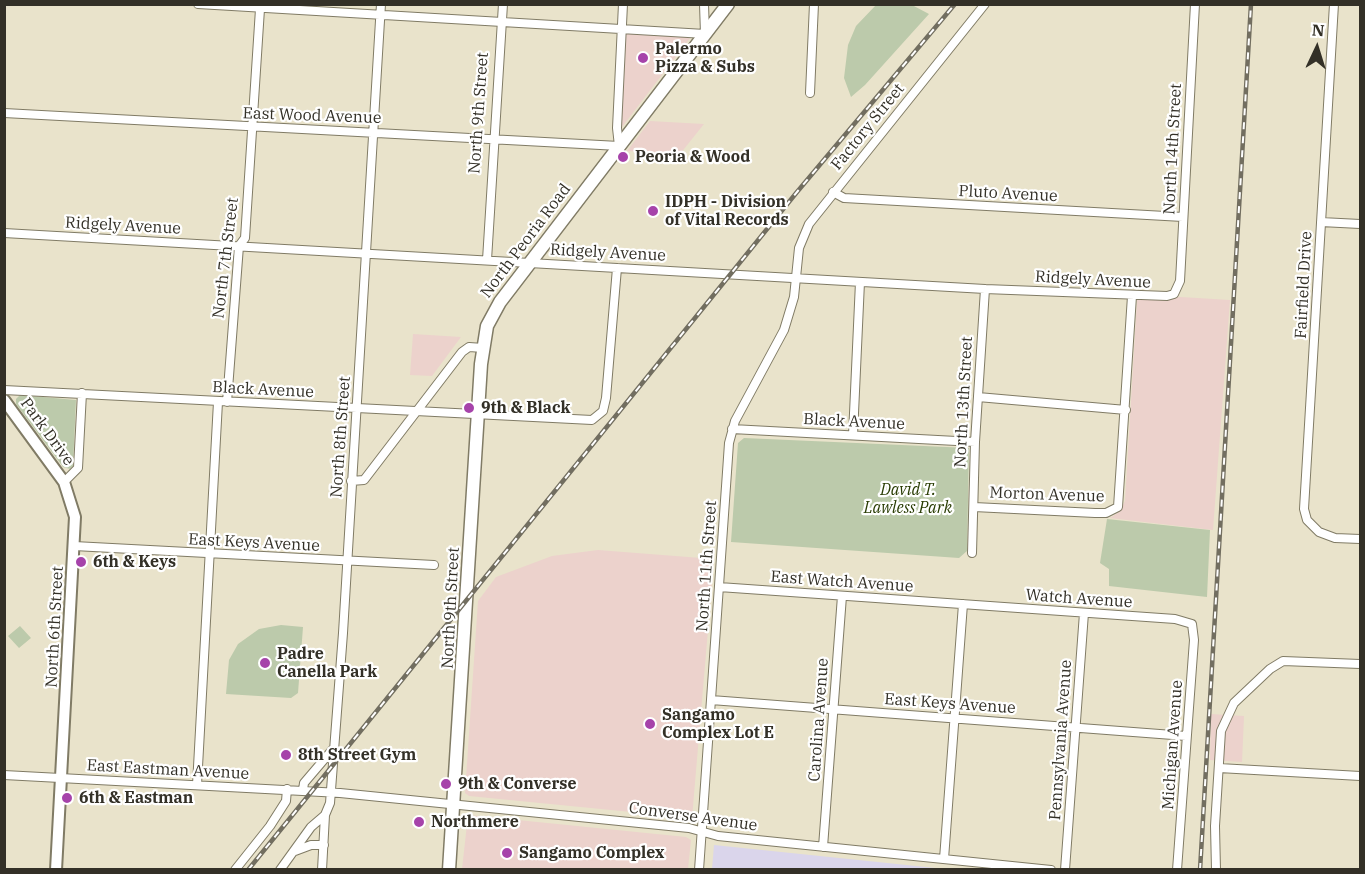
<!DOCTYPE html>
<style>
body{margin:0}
#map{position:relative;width:1365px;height:874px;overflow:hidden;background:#e9e3cb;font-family:"IBM Plex Serif",serif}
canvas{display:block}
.frame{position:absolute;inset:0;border:6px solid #333027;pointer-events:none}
.north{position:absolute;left:1287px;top:18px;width:60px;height:60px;-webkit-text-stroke:4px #fff;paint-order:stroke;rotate:4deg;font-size:16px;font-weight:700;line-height:24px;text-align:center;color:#333027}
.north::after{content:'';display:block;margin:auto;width:21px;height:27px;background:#333027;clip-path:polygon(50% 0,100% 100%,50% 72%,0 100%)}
</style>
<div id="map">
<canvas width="1365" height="874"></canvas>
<div class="frame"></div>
<div class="north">N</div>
</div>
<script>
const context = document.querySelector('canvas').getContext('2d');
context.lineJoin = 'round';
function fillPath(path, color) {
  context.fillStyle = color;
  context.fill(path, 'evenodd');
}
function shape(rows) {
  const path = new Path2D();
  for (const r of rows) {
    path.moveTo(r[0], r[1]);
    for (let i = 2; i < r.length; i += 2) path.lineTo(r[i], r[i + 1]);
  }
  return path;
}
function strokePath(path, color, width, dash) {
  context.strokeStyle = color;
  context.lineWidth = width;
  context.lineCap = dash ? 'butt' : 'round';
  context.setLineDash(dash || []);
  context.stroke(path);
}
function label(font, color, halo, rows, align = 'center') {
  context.font = font + ' "IBM Plex Serif",serif';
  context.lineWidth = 4.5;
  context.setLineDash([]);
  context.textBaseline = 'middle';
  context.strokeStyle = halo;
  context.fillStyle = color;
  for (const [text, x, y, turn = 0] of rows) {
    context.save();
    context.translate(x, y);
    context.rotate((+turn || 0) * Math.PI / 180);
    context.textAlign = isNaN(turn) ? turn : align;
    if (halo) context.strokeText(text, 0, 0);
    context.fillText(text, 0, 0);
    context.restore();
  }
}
fillPath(shape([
 [626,32,691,37,622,127,621,126],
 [650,121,704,124,680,154,627,151],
 [1181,297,1230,300,1213,530,1110,518,1119,512,1125,501,1137,300],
 [413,334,461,337,432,376,410,375],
 [598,550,714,559,692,818,469,796,465,793,478,601,496,577,552,556],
 [1211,714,1244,716,1242,762,1210,760],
 [468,815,686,837,691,840,688,869,462,869]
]), '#ecd2cc');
fillPath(shape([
 [714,845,945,869,712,869]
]), '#dad5eb');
fillPath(shape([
 [876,5,912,5,929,14,865,85,851,97,844,78,848,45,856,26],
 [20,395,76,400,73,466,70,469,63,467,16,404,16,399],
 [744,438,969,448,967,551,959,558,731,542,738,443],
 [1107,519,1210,530,1207,597,1109,586,1109,569,1100,563],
 [281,625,303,627,298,693,291,698,226,694,229,660,238,644,259,629],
 [20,626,31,638,19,648,8,636]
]), '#bccaab');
const street = shape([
 [198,4,705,34,704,4],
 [1334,4,1304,509,1307,520,1319,532,1335,538,1360,539],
 [810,93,814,4],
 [4,113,619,146,617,128,623,4],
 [833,192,844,198,1183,217],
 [1321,222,1360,224],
 [4,233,985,289,1167,296,1174,294,1180,281,1195,4],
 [487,260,503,4],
 [4,390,592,420,603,411,606,398,617,268],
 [978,397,1126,410],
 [227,402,239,246,245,238,260,9],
 [732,429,975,442],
 [853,435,860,282],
 [351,481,364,480,462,352,469,347,483,348],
 [64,482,78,468,82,393],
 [974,507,1095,513,1106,513,1118,507,1132,296],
 [74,546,434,565],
 [972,553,975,442,985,289],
 [719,587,1175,619,1192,624,1194,640,1177,870],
 [711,700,1186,736],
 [1219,768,1360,776],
 [4,775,340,793,689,828,718,836,1051,870],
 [197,785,218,402],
 [303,790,304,783,333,749],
 [823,847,842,596],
 [295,851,311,845,324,845],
 [944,859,963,604],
 [235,870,270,826,286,801,287,789],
 [280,870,311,827,325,815],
 [322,870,325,815,330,803,343,633,381,4],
 [699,870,727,472,729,443,735,421,784,330,794,297,799,248,809,224,985,4],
 [1065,870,1084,613],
 [1216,870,1215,826,1221,731,1234,703,1270,669,1283,661,1360,664]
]);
const secondary = shape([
 [4,400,64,482,75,517,56,870]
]);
const primary = shape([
 [449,870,481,364,487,326,500,302,728,4]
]);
strokePath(street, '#807b65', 10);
strokePath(secondary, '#807b65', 14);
strokePath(primary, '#807b65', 15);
strokePath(street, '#fff', 8);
strokePath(secondary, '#fff', 10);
strokePath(primary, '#fff', 12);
const rail = shape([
 [248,870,797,192,955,4],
 [1200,870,1251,4]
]);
strokePath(rail, '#726e60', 4.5);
strokePath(rail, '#fff', 2, [7]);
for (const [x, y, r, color] of [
 [643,58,6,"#a643aa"],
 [623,157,6,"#a643aa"],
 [653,211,6,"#a643aa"],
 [469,408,6,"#a643aa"],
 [81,562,6,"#a643aa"],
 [265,663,6,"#a643aa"],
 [650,724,6,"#a643aa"],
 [286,755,6,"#a643aa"],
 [446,784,6,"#a643aa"],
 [67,798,6,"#a643aa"],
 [419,822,6,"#a643aa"],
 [507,853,6,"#a643aa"]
]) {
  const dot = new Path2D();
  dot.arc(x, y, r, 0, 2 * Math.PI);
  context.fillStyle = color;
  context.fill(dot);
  strokePath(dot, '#fff', 2);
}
label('bold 16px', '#333027', '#fff', [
 ["Palermo",655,49],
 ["Pizza & Subs",655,67],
 ["Peoria & Wood",635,157],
 ["IDPH - Division",665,202],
 ["of Vital Records",665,220],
 ["9th & Black",481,408],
 ["6th & Keys",93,562],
 ["Padre",277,654],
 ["Canella Park",277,672],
 ["Sangamo",662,715],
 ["Complex Lot E",662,733],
 ["8th Street Gym",298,755],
 ["9th & Converse",458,784],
 ["6th & Eastman",79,798],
 ["Northmere",431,822],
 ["Sangamo Complex",519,853]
], 'left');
label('16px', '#333027', '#fff', [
 ["North 9th Street",479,113,-86],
 ["East Wood Avenue",312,116,2],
 ["Factory Street",868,127,-51],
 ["North 14th Street",1173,149,-87],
 ["Pluto Avenue",1008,194,3],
 ["Ridgely Avenue",123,226,3],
 ["North Peoria Road",526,241,-53],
 ["Ridgely Avenue",608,253,3],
 ["North 7th Street",226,258,-83],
 ["Ridgely Avenue",1093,280,3],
 ["Fairfield Drive",1304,285,-87],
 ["Black Avenue",263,390,3],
 ["North 13th Street",964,402,-87],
 ["Black Avenue",854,422,3],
 ["Park Drive",47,432,54],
 ["North 8th Street",341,437,-86],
 ["Morton Avenue",1047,495,2],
 ["East Keys Avenue",254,543,3],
 ["North 11th Street",707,566,-86],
 ["East Watch Avenue",842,582,4],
 ["Watch Avenue",1079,599,4],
 ["North 9th Street",451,608,-87],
 ["North 6th Street",55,627,-87],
 ["East Keys Avenue",950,704,4],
 ["Carolina Avenue",819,720,-86],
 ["Pennsylvania Avenue",1061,740,-86],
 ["Michigan Avenue",1173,745,-86],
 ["East Eastman Avenue",168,770,3],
 ["Converse Avenue",693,817,8]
]);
label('italic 16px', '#293c03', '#fff', [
 ["David T.",908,490],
 ["Lawless Park",908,508]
]);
</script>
